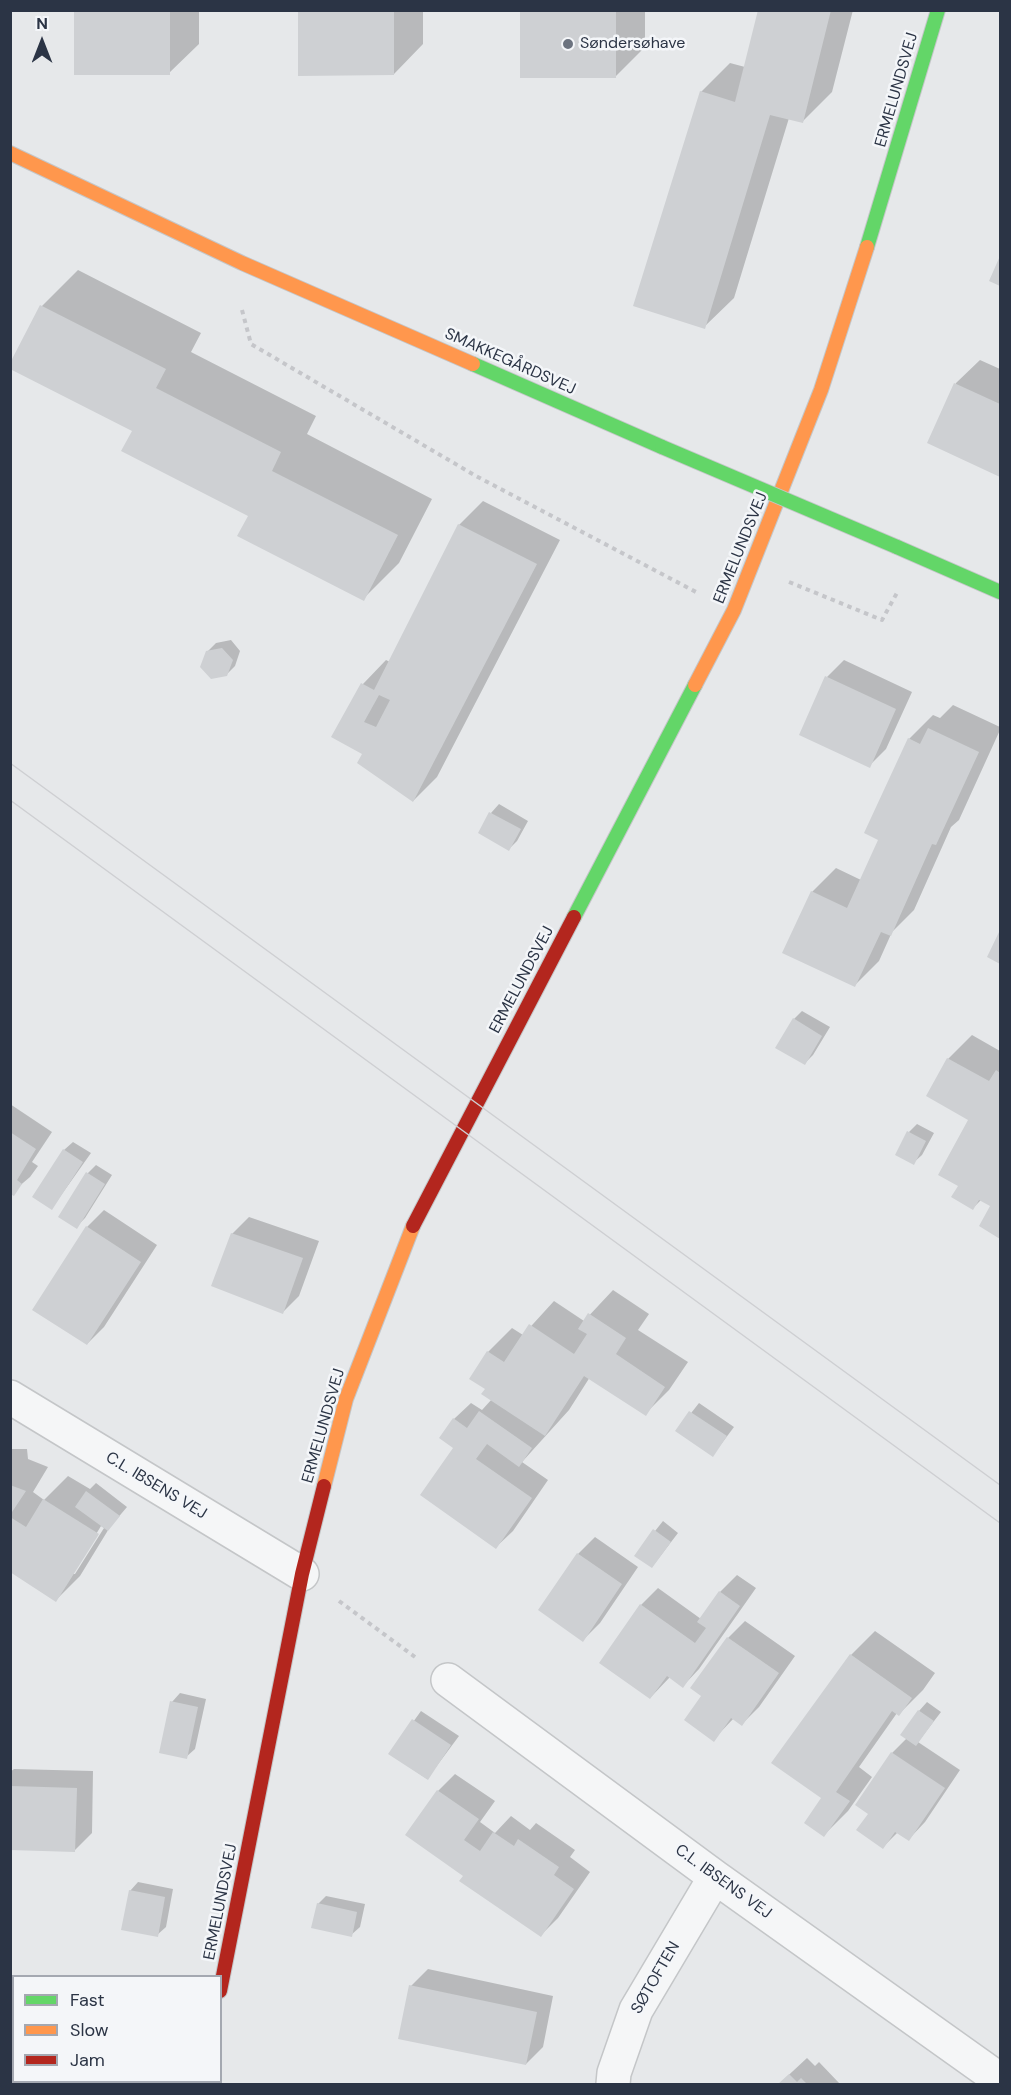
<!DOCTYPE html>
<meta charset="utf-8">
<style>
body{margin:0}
#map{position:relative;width:1011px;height:2095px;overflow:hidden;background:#e6e8ea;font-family:"DM Sans",sans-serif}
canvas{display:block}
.frame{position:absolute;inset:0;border:12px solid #2b3445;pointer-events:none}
.legend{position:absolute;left:12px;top:1975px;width:210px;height:108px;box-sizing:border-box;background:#f4f6f9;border:2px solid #a4a8b1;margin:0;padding:8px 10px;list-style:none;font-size:18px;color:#2b3445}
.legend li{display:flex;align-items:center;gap:12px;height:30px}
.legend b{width:30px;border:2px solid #a4a8b1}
.north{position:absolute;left:12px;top:12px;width:60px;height:60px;-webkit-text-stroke:4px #f4f6f9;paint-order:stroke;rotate:0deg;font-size:16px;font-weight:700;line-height:24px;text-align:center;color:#2b3445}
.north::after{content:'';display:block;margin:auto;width:21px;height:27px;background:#2b3445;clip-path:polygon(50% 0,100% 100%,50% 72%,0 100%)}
</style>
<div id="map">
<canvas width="1011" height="2095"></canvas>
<div class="frame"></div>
<ul class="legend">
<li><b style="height:8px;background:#63d668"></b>Fast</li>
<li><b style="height:8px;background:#ff974d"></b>Slow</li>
<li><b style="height:8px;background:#b3261e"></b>Jam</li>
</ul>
<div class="north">N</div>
</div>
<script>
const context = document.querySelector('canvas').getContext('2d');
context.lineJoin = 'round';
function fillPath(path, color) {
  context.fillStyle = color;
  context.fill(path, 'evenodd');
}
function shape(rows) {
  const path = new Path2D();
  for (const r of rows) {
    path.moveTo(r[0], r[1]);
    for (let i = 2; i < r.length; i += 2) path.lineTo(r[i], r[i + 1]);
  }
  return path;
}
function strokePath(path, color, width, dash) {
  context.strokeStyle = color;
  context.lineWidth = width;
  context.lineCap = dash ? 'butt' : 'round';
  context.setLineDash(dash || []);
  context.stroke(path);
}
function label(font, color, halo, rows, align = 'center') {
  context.font = font + ' "DM Sans",sans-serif';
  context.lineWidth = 5;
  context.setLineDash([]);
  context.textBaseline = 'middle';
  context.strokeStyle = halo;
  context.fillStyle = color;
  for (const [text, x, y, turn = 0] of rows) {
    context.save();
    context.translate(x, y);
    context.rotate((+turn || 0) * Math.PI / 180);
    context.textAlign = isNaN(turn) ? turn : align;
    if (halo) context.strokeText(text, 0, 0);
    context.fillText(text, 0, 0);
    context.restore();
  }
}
fillPath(shape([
 [75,10,199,10,199,44,169,73],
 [299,10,423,10,423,44,394,74],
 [521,10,645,10,645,47,616,76],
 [759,10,853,10,832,92,803,121,789,118,734,298,704,327,701,92,730,63,745,67],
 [78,270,201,333,191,352,316,416,307,434,432,499,399,563,363,599,134,430,10,366,42,306],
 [980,360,1000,369,1000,476,929,442,956,383],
 [483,501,560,540,437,777,413,801,364,753,333,737,363,684,386,660,390,662,459,525],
 [231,640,240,651,235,666,226,675,207,652,216,643],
 [844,660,912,692,886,749,869,766,827,677],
 [953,705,1000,727,1000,730,959,820,951,827,914,910,892,932,879,961,855,985,812,892,836,868,861,880,880,839,909,739,933,715,940,718],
 [499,804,528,821,517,841,509,849,491,813],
 [802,1011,830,1027,813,1055,805,1063,794,1019],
 [972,1035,1000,1051,1000,1237,981,1225,992,1205,981,1200,973,1208,960,1185,970,1119,948,1059],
 [10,1104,52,1132,32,1162,38,1166,30,1177,10,1194],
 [917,1124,934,1133,922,1155,913,1163,909,1132],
 [73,1142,91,1153,52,1208,64,1150],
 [96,1165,112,1175,85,1218,76,1227,88,1173],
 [104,1210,157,1245,104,1327,87,1344,87,1227],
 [249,1217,319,1241,299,1296,282,1313,232,1234],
 [613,1290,649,1314,638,1330,688,1362,669,1390,645,1414,590,1377,569,1410,522,1462,548,1480,513,1531,496,1547,455,1448,454,1419,471,1403,482,1410,492,1399,487,1389,488,1352,512,1328,523,1335,554,1301,584,1321],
 [699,1403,734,1427,713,1455,677,1431],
 [10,1449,27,1449,28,1459,48,1467,33,1492,44,1500,68,1476,90,1489,96,1483,127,1507,110,1527,80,1576,56,1600,10,1571],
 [101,1526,104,1528,75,1574,72,1574],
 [663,1521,678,1533,652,1567,636,1555],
 [595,1537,638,1567,600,1623,583,1640,578,1554],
 [737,1575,756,1588,699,1669,683,1686,670,1677,650,1698,641,1605,658,1588,701,1619,720,1592],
 [745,1621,795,1656,759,1707,742,1724,734,1718,713,1740,703,1696,728,1638],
 [875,1631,935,1673,923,1690,899,1714,897,1713,859,1767,872,1777,848,1811,824,1835,823,1798,851,1655],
 [180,1693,206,1699,195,1749,186,1757,172,1702],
 [927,1702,941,1712,918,1742,960,1770,925,1822,909,1839,898,1832,883,1847,870,1813,892,1753,907,1738,919,1711],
 [421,1711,459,1736,427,1779,390,1754],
 [14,1769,93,1771,92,1833,75,1850,10,1848,10,1772],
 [455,1774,495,1801,480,1822,495,1833,511,1816,530,1830,536,1823,575,1850,570,1857,590,1872,558,1918,541,1935,465,1875,438,1791],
 [138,1882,173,1889,166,1927,157,1935,130,1891],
 [326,1896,365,1904,360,1927,351,1935,318,1904],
 [428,1969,553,1996,543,2047,526,2064,411,1986],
 [10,2013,14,2013,14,2082,60,2082,57,2084,10,2084],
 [807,2058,815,2066,819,2062,840,2084,779,2084]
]), '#0003');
fillPath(shape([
 [74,10,170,10,170,75,74,75],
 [298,10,394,10,394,75,298,76],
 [520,10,616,10,616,78,520,78],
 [758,10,831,10,803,123,770,115,705,329,633,306,700,91,735,102],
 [1000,256,1000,286,989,281],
 [40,305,166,369,156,388,281,452,272,471,398,535,364,601,237,536,248,516,121,451,132,431,10,369,10,363],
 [954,383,1000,404,1000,477,927,443],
 [458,524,537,564,413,802,357,763,362,754,331,737,361,683,374,690],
 [379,695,390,700,376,727,364,722],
 [222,648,233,660,227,676,211,679,200,667,206,651],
 [825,676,896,709,870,768,799,735],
 [928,728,979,752,936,845,932,844,891,936,881,932,855,987,782,953,811,891,847,908,878,840,864,833,908,738,920,744],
 [489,812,521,829,509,851,478,833],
 [1000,930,1000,964,987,957],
 [793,1018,822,1036,805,1065,775,1048],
 [947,1058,989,1081,996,1070,1000,1073,1000,1239,979,1226,990,1206,979,1200,973,1210,951,1197,958,1186,938,1175,968,1120,926,1096],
 [907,1131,926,1141,914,1165,895,1155],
 [10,1132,36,1149,17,1180,22,1184,14,1196,10,1194],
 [63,1149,83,1162,52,1210,32,1197],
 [86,1172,105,1184,77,1229,58,1217],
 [86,1226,141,1262,87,1345,32,1310],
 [231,1233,303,1258,283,1314,211,1286],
 [588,1313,626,1338,616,1354,665,1387,646,1416,584,1376,545,1436,481,1394,485,1389,469,1379,487,1351,504,1362,529,1324,574,1354,587,1334,578,1329],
 [479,1411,532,1448,519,1467,487,1444,476,1459,532,1498,496,1549,420,1495,453,1448,439,1438,453,1418,467,1428],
 [689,1411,727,1436,713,1457,675,1431],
 [10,1485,26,1491,10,1515],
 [86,1491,120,1516,108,1531,75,1507],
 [43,1499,99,1534,56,1602,10,1572,10,1517,26,1527],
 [653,1529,671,1542,652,1568,634,1556],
 [577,1553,622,1584,583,1642,538,1610],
 [719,1591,740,1606,683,1688,667,1676,650,1699,599,1663,640,1604,695,1643,706,1628,697,1622],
 [727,1637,779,1673,742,1726,731,1718,714,1742,684,1720,701,1696,690,1688],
 [850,1654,912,1698,899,1716,892,1711,836,1792,850,1801,824,1837,804,1823,821,1798,771,1763],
 [170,1701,198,1707,187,1759,159,1753],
 [918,1710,934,1721,916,1746,900,1735],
 [412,1719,451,1745,428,1780,388,1754],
 [891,1752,945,1788,909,1841,895,1832,883,1849,856,1830,868,1814,855,1805],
 [10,1786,77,1788,75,1852,10,1850],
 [437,1790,479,1819,464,1840,480,1851,493,1832,514,1846,518,1839,559,1867,554,1875,574,1889,541,1937,459,1881,463,1876,405,1835],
 [129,1890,165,1897,158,1937,121,1930],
 [317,1903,357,1912,352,1937,311,1928],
 [409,1985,537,2012,526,2065,398,2039],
 [10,2030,14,2030,14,2082,51,2082,50,2084,10,2084],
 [789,2074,797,2082,801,2078,807,2084,778,2084]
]), '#ced0d3');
const street = shape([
 [10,1397,302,1574],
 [448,1680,715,1877,1000,2080],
 [613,2084,614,2073,636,2010,715,1877]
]);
const fast = shape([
 [867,247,938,10],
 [473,364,662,447],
 [897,547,1000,592],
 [574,917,695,685],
 [202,2084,203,2082]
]);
const slow = shape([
 [10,153,242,263,473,364],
 [695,685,734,610,821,390,867,247],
 [324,1486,346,1399,413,1226]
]);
const jam = shape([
 [413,1226,574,917],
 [220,1991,302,1574,324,1486]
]);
strokePath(street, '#c4c6c8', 36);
strokePath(fast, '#c4c6c8', 16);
strokePath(slow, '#c4c6c8', 16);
strokePath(jam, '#c4c6c8', 16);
strokePath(shape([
 [242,310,251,344,476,476,696,592],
 [789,582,882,620,898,591],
 [339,1601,415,1657]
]), '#c5c6ca', 4, [4.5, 4.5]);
strokePath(street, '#f5f6f7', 33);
strokePath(fast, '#63d668', 14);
strokePath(slow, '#ff974d', 14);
strokePath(jam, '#b3261e', 14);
strokePath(shape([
 [10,763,1000,1485],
 [10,800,1000,1523]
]), '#cecfd2', 1.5);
const fastBridge = shape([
 [662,447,897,547]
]);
strokePath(fastBridge, '#c4c6c8', 16, []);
strokePath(fastBridge, '#63d668', 14);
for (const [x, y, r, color] of [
 [568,44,6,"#6c737f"]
]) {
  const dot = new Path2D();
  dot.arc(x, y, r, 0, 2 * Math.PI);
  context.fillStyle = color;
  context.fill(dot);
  strokePath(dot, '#f4f6f9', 2);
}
label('16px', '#2b3445', '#f4f6f9', [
 ["Søndersøhave",580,44]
], 'left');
label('16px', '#2b3445', '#f4f6f9', [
 ["ERMELUNDSVEJ",897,90,-74],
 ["SMAKKEGÅRDSVEJ",510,362,24],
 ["ERMELUNDSVEJ",741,548,-68],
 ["ERMELUNDSVEJ",522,980,-62],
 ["ERMELUNDSVEJ",324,1426,-74],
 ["C.L. IBSENS VEJ",156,1486,31],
 ["C.L. IBSENS VEJ",723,1882,36],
 ["ERMELUNDSVEJ",221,1902,-79],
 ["SØTOFTEN",656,1978,-60]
]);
</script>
